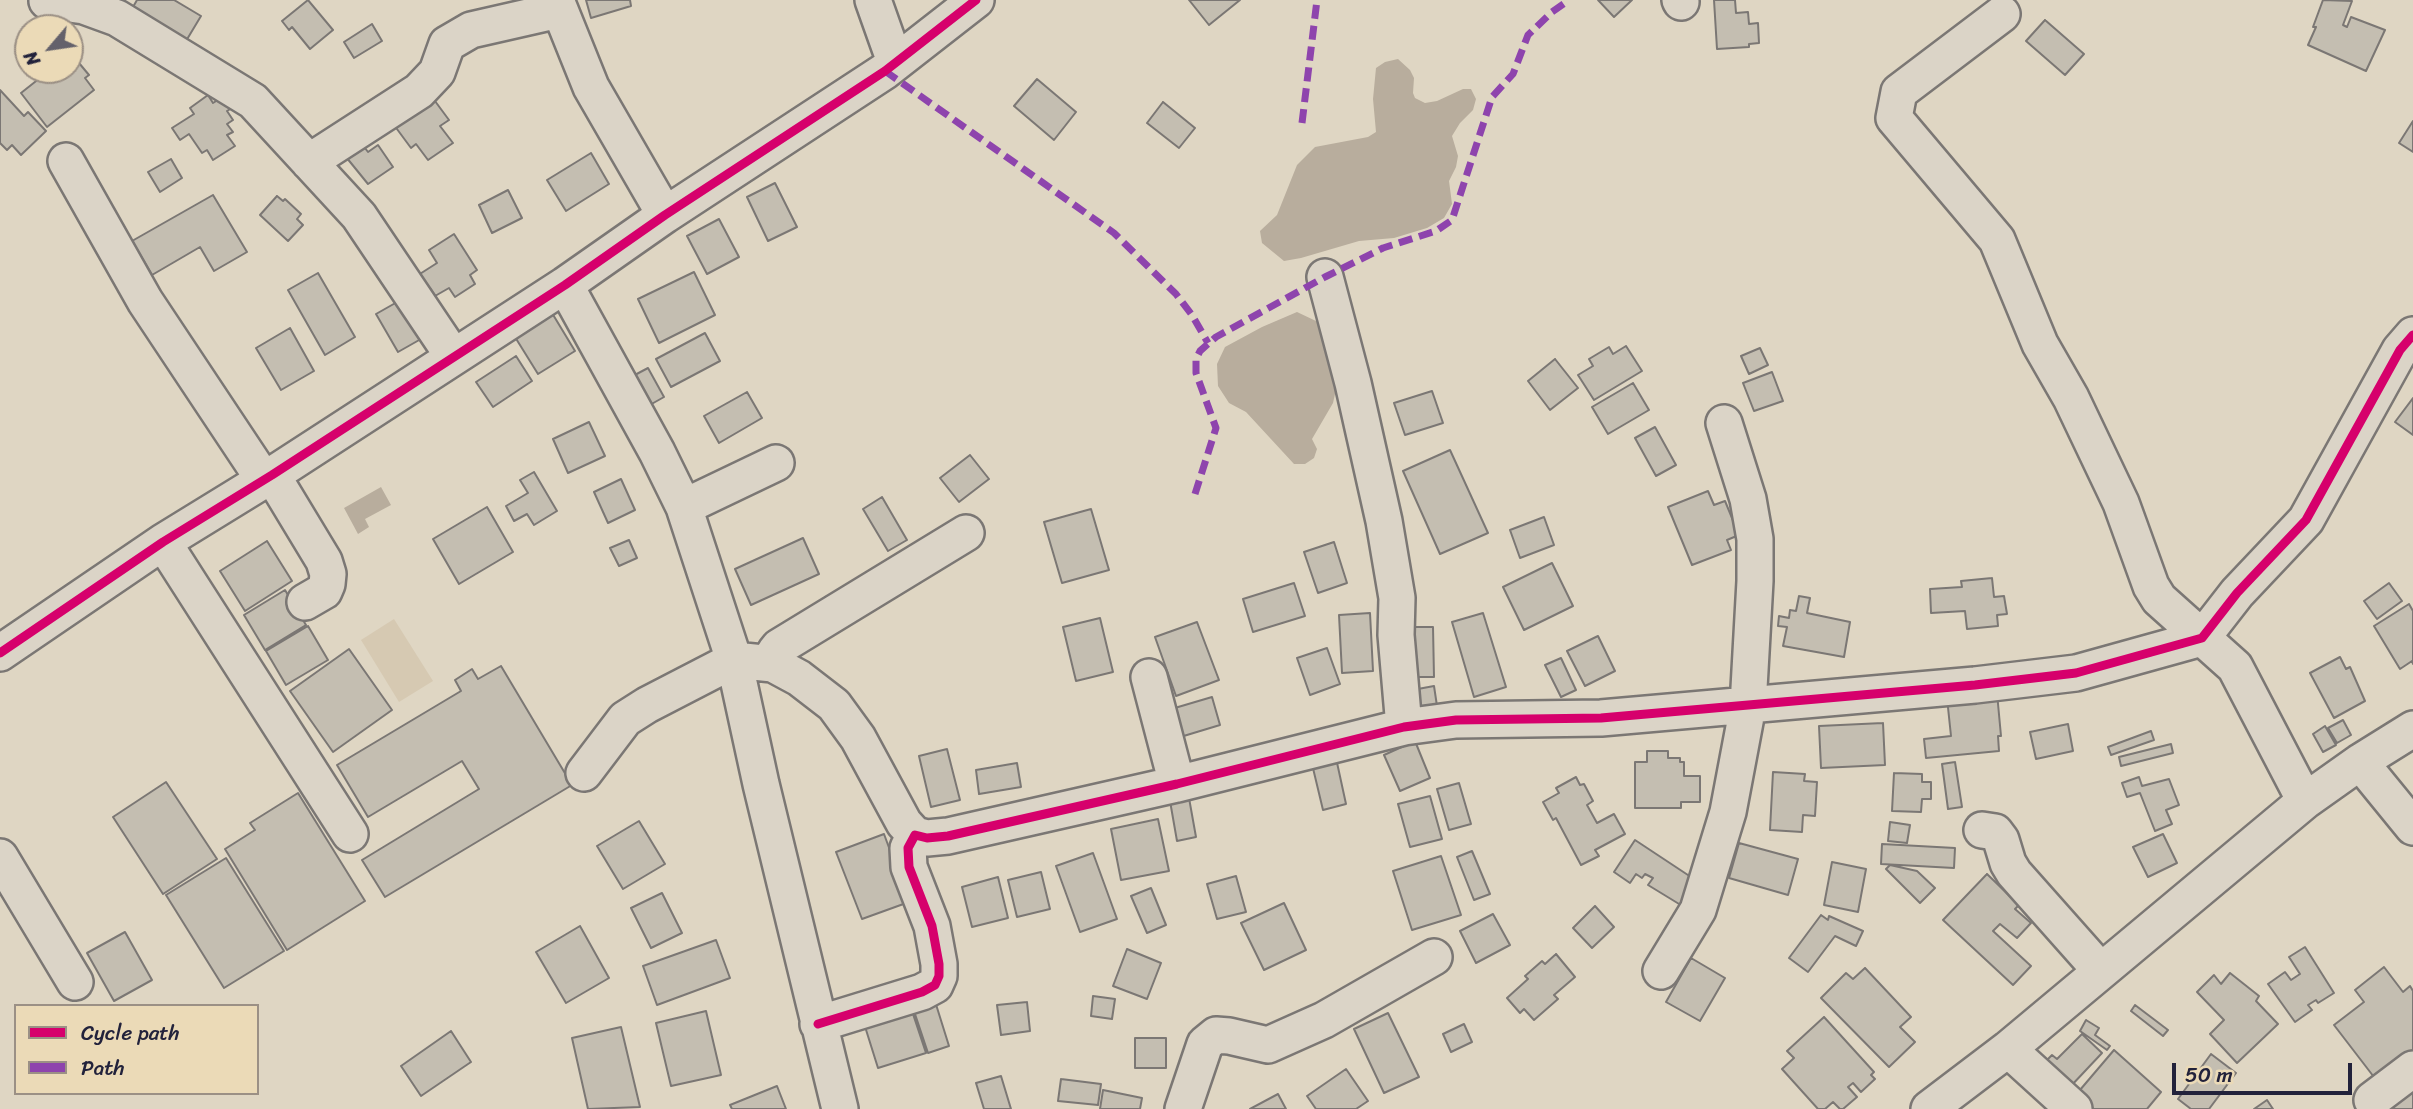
<!DOCTYPE html>
<style>
body{margin:0}
#map{position:relative;width:2413px;height:1109px;overflow:hidden;background:#dfd6c3;font-family:Sriracha,sans-serif}
canvas{display:block}
.legend{position:absolute;left:14px;top:1004px;width:245px;height:91px;box-sizing:border-box;background:#ebdab7;border:2px solid #9b9085;margin:0;padding:9px 12px;list-style:none;font-size:21px;color:#22223b}
.legend li{display:flex;align-items:center;gap:14px;height:35px}
.legend b{width:35px;border:2px solid #9b9085}
.north{position:absolute;left:14px;top:14px;width:70px;height:70px;box-sizing:border-box;background:#ebdab7;border:2px solid #9b9085;border-radius:50%;rotate:241deg;font-size:19px;font-weight:700;line-height:28px;text-align:center;color:#22223b}
.north::after{content:'';display:block;margin:auto;width:24px;height:32px;background:#64616b;clip-path:polygon(50% 0,100% 100%,50% 72%,0 100%)}
.scale{position:absolute;left:2172px;top:1063px;width:180px;height:32px;box-sizing:border-box;border:4px solid #22223b;border-top:0;padding-left:9px;font-size:21px;line-height:24px;white-space:nowrap;color:#22223b;-webkit-text-stroke:5px #ebdab7;paint-order:stroke}
</style>
<div id="map">
<canvas width="2413" height="1109"></canvas>
<ul class="legend">
<li><b style="height:9px;background:#d6006c"></b>Cycle path</li>
<li><b style="height:9px;background:#8e44ad"></b>Path</li>
</ul>
<div class="north">N</div>
<div class="scale">50 m</div>
</div>
<script>
const context = document.querySelector('canvas').getContext('2d');
context.lineJoin = 'round';
function fillPath(path, color) {
  context.fillStyle = color;
  context.fill(path, 'evenodd');
}
function shape(rows) {
  const path = new Path2D();
  for (const r of rows) {
    path.moveTo(r[0], r[1]);
    for (let i = 2; i < r.length; i += 2) path.lineTo(r[i], r[i + 1]);
  }
  return path;
}
function strokePath(path, color, width, dash) {
  context.strokeStyle = color;
  context.lineWidth = width;
  context.lineCap = dash ? 'butt' : 'round';
  context.setLineDash(dash || []);
  context.stroke(path);
}
fillPath(shape([
 [394,619,433,681,399,702,361,640]
]), '#d6c9b2');
fillPath(shape([
 [1398,59,1410,70,1414,78,1413,93,1415,98,1425,103,1437,101,1463,89,1471,89,1476,99,1473,110,1460,123,1452,136,1458,156,1456,167,1449,181,1452,204,1444,218,1427,228,1394,238,1359,241,1301,258,1284,261,1262,243,1260,231,1277,215,1297,165,1315,147,1368,137,1376,132,1373,99,1376,68,1385,62],
 [1297,312,1316,321,1333,348,1339,376,1333,403,1312,439,1317,449,1314,458,1305,464,1294,464,1246,412,1229,403,1218,386,1217,364,1225,347,1262,327],
 [381,487,391,505,365,519,369,527,358,534,344,508]
]), '#b8ad9d');
const building = shape([
 [137,0,174,0,201,16,186,41,140,15,142,12,133,7,137,0],
 [308,0,333,30,310,49,292,27,289,30,282,21,308,0],
 [586,0,630,0,631,6,591,18,586,0],
 [1189,0,1240,0,1209,25,1189,0],
 [1598,0,1632,0,1614,17,1598,0],
 [1714,0,1735,0,1736,13,1748,12,1749,24,1758,23,1759,43,1749,44,1749,47,1717,49,1714,0],
 [2323,0,2352,1,2343,25,2347,27,2351,17,2385,30,2366,71,2308,45,2316,27,2313,27,2323,0],
 [2045,20,2084,54,2065,75,2026,41,2045,20],
 [372,24,382,41,354,58,344,42,372,24],
 [79,63,89,75,85,78,94,90,47,127,21,93,50,70,68,71,79,63],
 [1037,79,1076,112,1054,140,1014,106,1037,79],
 [0,90,24,116,28,112,46,131,21,155,12,145,7,150,0,143,0,90],
 [208,95,213,103,224,96,232,108,227,111,233,120,227,124,233,132,227,135,235,146,213,160,207,150,202,153,189,134,180,140,172,128,194,114,190,108,208,95],
 [432,97,449,120,440,126,453,143,428,160,416,144,411,148,394,125,432,97],
 [1163,102,1195,128,1179,148,1147,123,1163,102],
 [2413,121,2413,152,2399,143,2413,121],
 [359,140,368,152,378,145,393,167,368,184,342,152,359,140],
 [591,153,609,184,566,211,547,180,591,153],
 [171,159,182,178,160,192,148,172,171,159],
 [775,183,797,227,768,241,747,197,775,183],
 [508,190,522,218,492,233,479,205,508,190],
 [213,195,247,252,214,271,200,247,152,275,132,241,213,195],
 [277,196,283,201,285,199,301,214,297,219,303,225,288,241,260,215,277,196],
 [719,219,739,257,707,274,687,236,719,219],
 [454,234,477,270,470,275,475,284,455,297,449,288,435,296,430,288,421,293,412,279,437,263,429,250,454,234],
 [694,272,715,315,659,343,638,299,694,272],
 [318,273,355,337,325,355,288,290,318,273],
 [406,297,428,335,398,352,376,314,406,297],
 [552,313,575,351,538,374,515,337,552,313],
 [290,328,314,371,281,390,256,348,290,328],
 [705,333,720,361,671,387,656,359,705,333],
 [1626,346,1642,371,1594,400,1578,375,1593,366,1589,359,1609,347,1613,354,1626,346],
 [1760,348,1768,365,1749,374,1741,356,1760,348],
 [516,356,532,381,493,407,476,382,516,356],
 [1555,359,1578,388,1550,410,1528,381,1555,359],
 [648,368,664,397,648,406,631,377,648,368],
 [1772,372,1783,401,1754,411,1743,383,1772,372],
 [1633,383,1649,410,1608,434,1592,407,1633,383],
 [1432,391,1443,423,1405,435,1394,403,1432,391],
 [747,392,762,418,719,443,704,416,747,392],
 [2413,398,2413,435,2395,422,2413,398],
 [589,422,605,456,568,473,553,439,589,422],
 [1655,427,1676,465,1656,476,1635,438,1655,427],
 [1450,450,1488,533,1440,554,1403,471,1450,450],
 [970,455,989,479,959,502,940,478,970,455],
 [534,472,557,511,534,525,527,514,514,521,506,506,528,493,520,480,534,472],
 [621,479,635,510,608,523,594,492,621,479],
 [1708,491,1714,505,1725,501,1739,535,1727,540,1731,550,1692,565,1668,507,1708,491],
 [882,497,907,540,888,551,863,509,882,497],
 [487,507,513,552,459,584,433,539,487,507],
 [1091,509,1109,570,1062,583,1044,522,1091,509],
 [1544,517,1554,545,1520,558,1510,530,1544,517],
 [803,538,819,574,751,605,735,569,803,538],
 [629,540,637,558,619,566,610,548,629,540],
 [267,541,292,581,245,611,220,571,267,541],
 [1334,542,1347,583,1318,593,1304,552,1334,542],
 [1552,563,1573,606,1524,630,1503,587,1552,563],
 [1992,578,1994,597,2004,596,2007,614,1997,615,1998,626,1967,629,1965,611,1931,613,1930,589,1962,587,1961,581,1992,578],
 [1294,583,1305,616,1253,632,1243,599,1294,583],
 [2389,583,2402,601,2377,619,2364,601,2389,583],
 [285,590,306,625,265,650,244,615,285,590],
 [1799,596,1810,598,1807,613,1850,622,1844,657,1783,646,1787,627,1778,626,1779,616,1789,618,1790,610,1796,611,1799,596],
 [2409,604,2413,611,2413,664,2412,661,2400,669,2374,626,2409,604],
 [1370,613,1373,671,1342,673,1339,615,1370,613],
 [1483,613,1506,687,1474,697,1452,622,1483,613],
 [1100,618,1113,672,1076,681,1063,627,1100,618],
 [1197,622,1219,680,1176,696,1155,637,1197,622],
 [308,626,328,660,286,685,266,651,308,626],
 [1403,627,1433,627,1434,677,1404,677,1403,627],
 [1598,636,1615,671,1585,686,1567,651,1598,636],
 [1327,648,1340,684,1310,695,1297,658,1327,648],
 [349,649,392,710,333,752,290,691,349,649],
 [2340,657,2346,669,2350,667,2365,701,2334,718,2310,673,2340,657],
 [1561,658,1576,690,1561,697,1545,665,1561,658],
 [501,666,572,785,385,897,362,860,479,789,462,761,368,817,337,765,461,691,455,680,472,669,478,679,501,666],
 [1434,686,1437,706,1410,710,1407,691,1434,686],
 [1997,693,2001,736,1998,736,1999,751,1926,758,1924,739,1951,736,1947,698,1997,693],
 [1212,697,1220,725,1177,738,1168,710,1212,697],
 [2343,720,2351,735,2337,743,2328,728,2343,720],
 [1883,723,1885,765,1821,768,1819,726,1883,723],
 [2068,724,2073,751,2036,759,2030,732,2068,724],
 [2325,726,2336,745,2323,752,2313,734,2325,726],
 [2151,731,2154,740,2111,755,2108,747,2151,731],
 [1415,741,1430,778,1400,791,1384,755,1415,741],
 [2171,744,2173,753,2121,766,2119,757,2171,744],
 [947,749,960,800,931,807,919,756,947,749],
 [1647,751,1668,751,1668,758,1680,758,1680,762,1684,762,1684,776,1700,776,1700,802,1681,802,1681,808,1635,808,1635,762,1647,762,1647,751],
 [1336,758,1346,804,1323,810,1312,764,1336,758],
 [1955,762,1962,807,1948,809,1942,764,1955,762],
 [1017,763,1021,787,979,794,976,770,1017,763],
 [1773,772,1805,774,1804,781,1817,782,1815,816,1803,815,1802,832,1770,830,1773,772],
 [1894,773,1922,774,1922,782,1931,782,1931,799,1922,799,1921,812,1892,811,1894,773],
 [1576,777,1580,785,1584,784,1593,801,1587,805,1597,823,1614,814,1625,834,1595,850,1599,856,1581,865,1556,818,1553,820,1543,802,1559,793,1556,788,1576,777],
 [2139,777,2142,786,2169,779,2179,805,2166,810,2172,824,2155,831,2140,793,2127,797,2122,783,2139,777],
 [166,782,217,859,163,894,113,817,166,782],
 [1459,783,1471,824,1449,830,1437,789,1459,783],
 [298,793,365,901,287,950,225,849,255,830,250,823,298,793],
 [1430,796,1442,839,1410,847,1398,804,1430,796],
 [1189,798,1196,837,1177,841,1170,801,1189,798],
 [1158,819,1169,871,1121,880,1111,829,1158,819],
 [639,821,665,864,623,889,597,846,639,821],
 [1890,822,1910,825,1907,843,1888,841,1890,822],
 [884,834,909,902,862,919,836,852,884,834],
 [2163,834,2177,863,2148,877,2133,847,2163,834],
 [1635,840,1697,881,1684,907,1648,885,1653,878,1645,874,1642,878,1636,874,1630,883,1614,872,1635,840],
 [1739,843,1798,859,1788,895,1729,878,1739,843],
 [1882,844,1955,848,1954,868,1881,864,1882,844],
 [1472,851,1490,894,1474,900,1457,857,1472,851],
 [1093,853,1117,919,1080,932,1056,866,1093,853],
 [1441,856,1461,915,1412,930,1393,871,1441,856],
 [226,858,284,951,224,988,166,895,226,858],
 [1832,862,1866,869,1858,912,1824,905,1832,862],
 [1890,865,1917,871,1935,888,1920,903,1886,869,1890,865],
 [1041,872,1050,909,1017,917,1008,880,1041,872],
 [1987,874,2019,905,2015,909,2031,923,2017,938,2000,924,1993,931,2031,966,2013,985,1943,920,1987,874],
 [1236,876,1246,912,1217,919,1207,884,1236,876],
 [998,877,1008,918,972,927,962,887,998,877],
 [1151,888,1166,925,1147,933,1131,896,1151,888],
 [662,893,682,933,651,948,631,908,662,893],
 [1284,903,1306,950,1264,970,1241,923,1284,903],
 [1595,906,1614,927,1592,948,1573,928,1595,906],
 [1493,914,1510,945,1476,963,1460,931,1493,914],
 [1821,915,1828,920,1829,916,1863,931,1856,946,1835,936,1808,972,1789,958,1821,915],
 [580,926,609,978,566,1003,536,952,580,926],
 [125,932,152,980,114,1001,87,953,125,932],
 [716,940,730,978,657,1005,643,966,716,940],
 [2305,947,2334,993,2318,1003,2316,1000,2308,1005,2312,1010,2295,1022,2268,984,2285,972,2291,980,2300,974,2289,957,2305,947],
 [1127,949,1161,963,1147,999,1113,986,1127,949],
 [1556,954,1575,977,1554,995,1558,999,1534,1020,1524,1009,1520,1013,1507,998,1528,979,1525,976,1542,961,1545,964,1556,954],
 [1691,958,1725,978,1700,1021,1666,1002,1691,958],
 [2384,967,2403,992,2410,986,2413,991,2413,1053,2377,1081,2334,1025,2364,1002,2355,990,2384,967],
 [1865,968,1911,1017,1900,1027,1915,1042,1889,1067,1821,998,1846,973,1853,979,1865,968],
 [2230,973,2259,996,2256,1001,2278,1024,2237,1063,2210,1034,2224,1020,2197,992,2214,975,2221,984,2230,973],
 [1093,996,1115,999,1112,1019,1091,1016,1093,996],
 [934,998,949,1046,928,1053,912,1005,934,998],
 [909,1002,926,1053,878,1068,862,1017,909,1002],
 [1027,1002,1030,1031,1001,1035,997,1005,1027,1002],
 [2135,1005,2168,1030,2163,1036,2131,1011,2135,1005],
 [706,1011,721,1075,671,1086,656,1023,706,1011],
 [1388,1013,1419,1077,1384,1093,1354,1029,1388,1013],
 [1824,1017,1874,1072,1871,1075,1875,1079,1861,1092,1853,1083,1848,1087,1857,1097,1843,1109,1840,1109,1833,1102,1825,1109,1818,1109,1782,1069,1794,1058,1787,1051,1824,1017],
 [2086,1020,2099,1028,2095,1035,2110,1046,2107,1050,2080,1031,2086,1020],
 [1464,1024,1472,1042,1451,1052,1443,1034,1464,1024],
 [621,1027,640,1107,588,1109,572,1038,621,1027],
 [451,1031,471,1062,421,1096,401,1066,451,1031],
 [2082,1034,2102,1053,2070,1087,2042,1065,2052,1055,2057,1059,2082,1034],
 [1135,1038,1166,1038,1166,1068,1135,1068,1135,1038],
 [2114,1050,2161,1092,2147,1109,2088,1109,2074,1097,2114,1050],
 [2211,1054,2236,1073,2209,1109,2191,1109,2178,1099,2211,1054],
 [1346,1069,1368,1101,1356,1109,1316,1109,1307,1096,1346,1069],
 [1001,1076,1011,1109,984,1109,976,1083,1001,1076],
 [1061,1079,1101,1084,1098,1105,1058,1101,1061,1079],
 [777,1086,786,1109,732,1109,730,1105,777,1086],
 [2413,1086,2413,1109,2392,1109,2390,1106,2413,1086],
 [1103,1090,1142,1098,1140,1109,1100,1109,1103,1090],
 [1278,1094,1286,1109,1250,1109,1278,1094],
 [2267,1100,2273,1109,2254,1109,2267,1100]
]);
fillPath(building, '#c4beb1');
strokePath(building, '#7b7774', 2);
const minor = shape([
 [556,0,591,87,665,215],
 [873,0,895,62],
 [1680,0,1681,2],
 [47,1,84,6,117,18,253,101,359,216,453,356],
 [2002,14,1899,92,1894,118,1997,240,2040,344,2071,398,2121,503,2151,586,2159,599,2235,667,2305,801],
 [66,161,145,301,264,480],
 [309,162,419,91,437,72,447,44,471,30,559,10],
 [1325,277,1353,383,1384,521,1397,598,1396,635,1404,727],
 [565,285,657,452,684,507,734,660,761,784,840,1109],
 [272,475,324,561,328,574,327,584,324,591,305,602],
 [684,507,776,463],
 [163,542,350,834],
 [0,653,163,542,272,475,565,285,665,215,885,71,976,0],
 [773,664,775,652,779,647,966,533],
 [1149,677,1177,784],
 [2360,762,2413,827],
 [584,773,625,719,647,705,734,660,773,664,799,678,834,705,858,738,904,823,915,835],
 [1982,830,1995,832,2001,840,2008,863,2014,873,2101,971],
 [0,857,75,982],
 [1661,971,1698,910,1728,812,1748,706,1755,581,1755,539,1748,499,1724,423],
 [818,1024,922,992,935,985,939,976,939,964,932,926,909,867,908,848,915,835,927,838,948,836,1177,784,1404,727,1456,720,1601,718,1975,685,2076,673,2202,638,2237,593,2306,520,2400,350,2413,335],
 [2008,1049,2074,1109],
 [2372,1100,2413,1069],
 [1183,1109,1205,1044,1216,1035,1229,1036,1268,1045,1324,1020,1434,957],
 [1929,1109,2008,1049,2305,801,2360,762,2413,729]
]);
strokePath(minor, '#7b7774', 40);
strokePath(minor, '#dbd4c7', 35);
strokePath(shape([
 [885,71,1114,233,1176,294,1192,315,1208,343],
 [1302,123,1317,0],
 [1195,494,1216,428,1196,373,1196,359,1200,351,1216,337,1325,277,1383,248,1436,231,1452,220,1492,97,1513,74,1528,35,1552,12,1569,0]
]), '#8e44ad', 7, [14, 7]);
strokePath(shape([
 [0,653,163,542,272,475,565,285,665,215,885,71,976,0],
 [818,1024,922,992,935,985,939,976,939,964,932,926,909,867,908,848,915,835,927,838,948,836,1177,784,1404,727,1456,720,1601,718,1975,685,2076,673,2202,638,2237,593,2306,520,2400,350,2413,335]
]), '#d6006c', 9);
</script>
